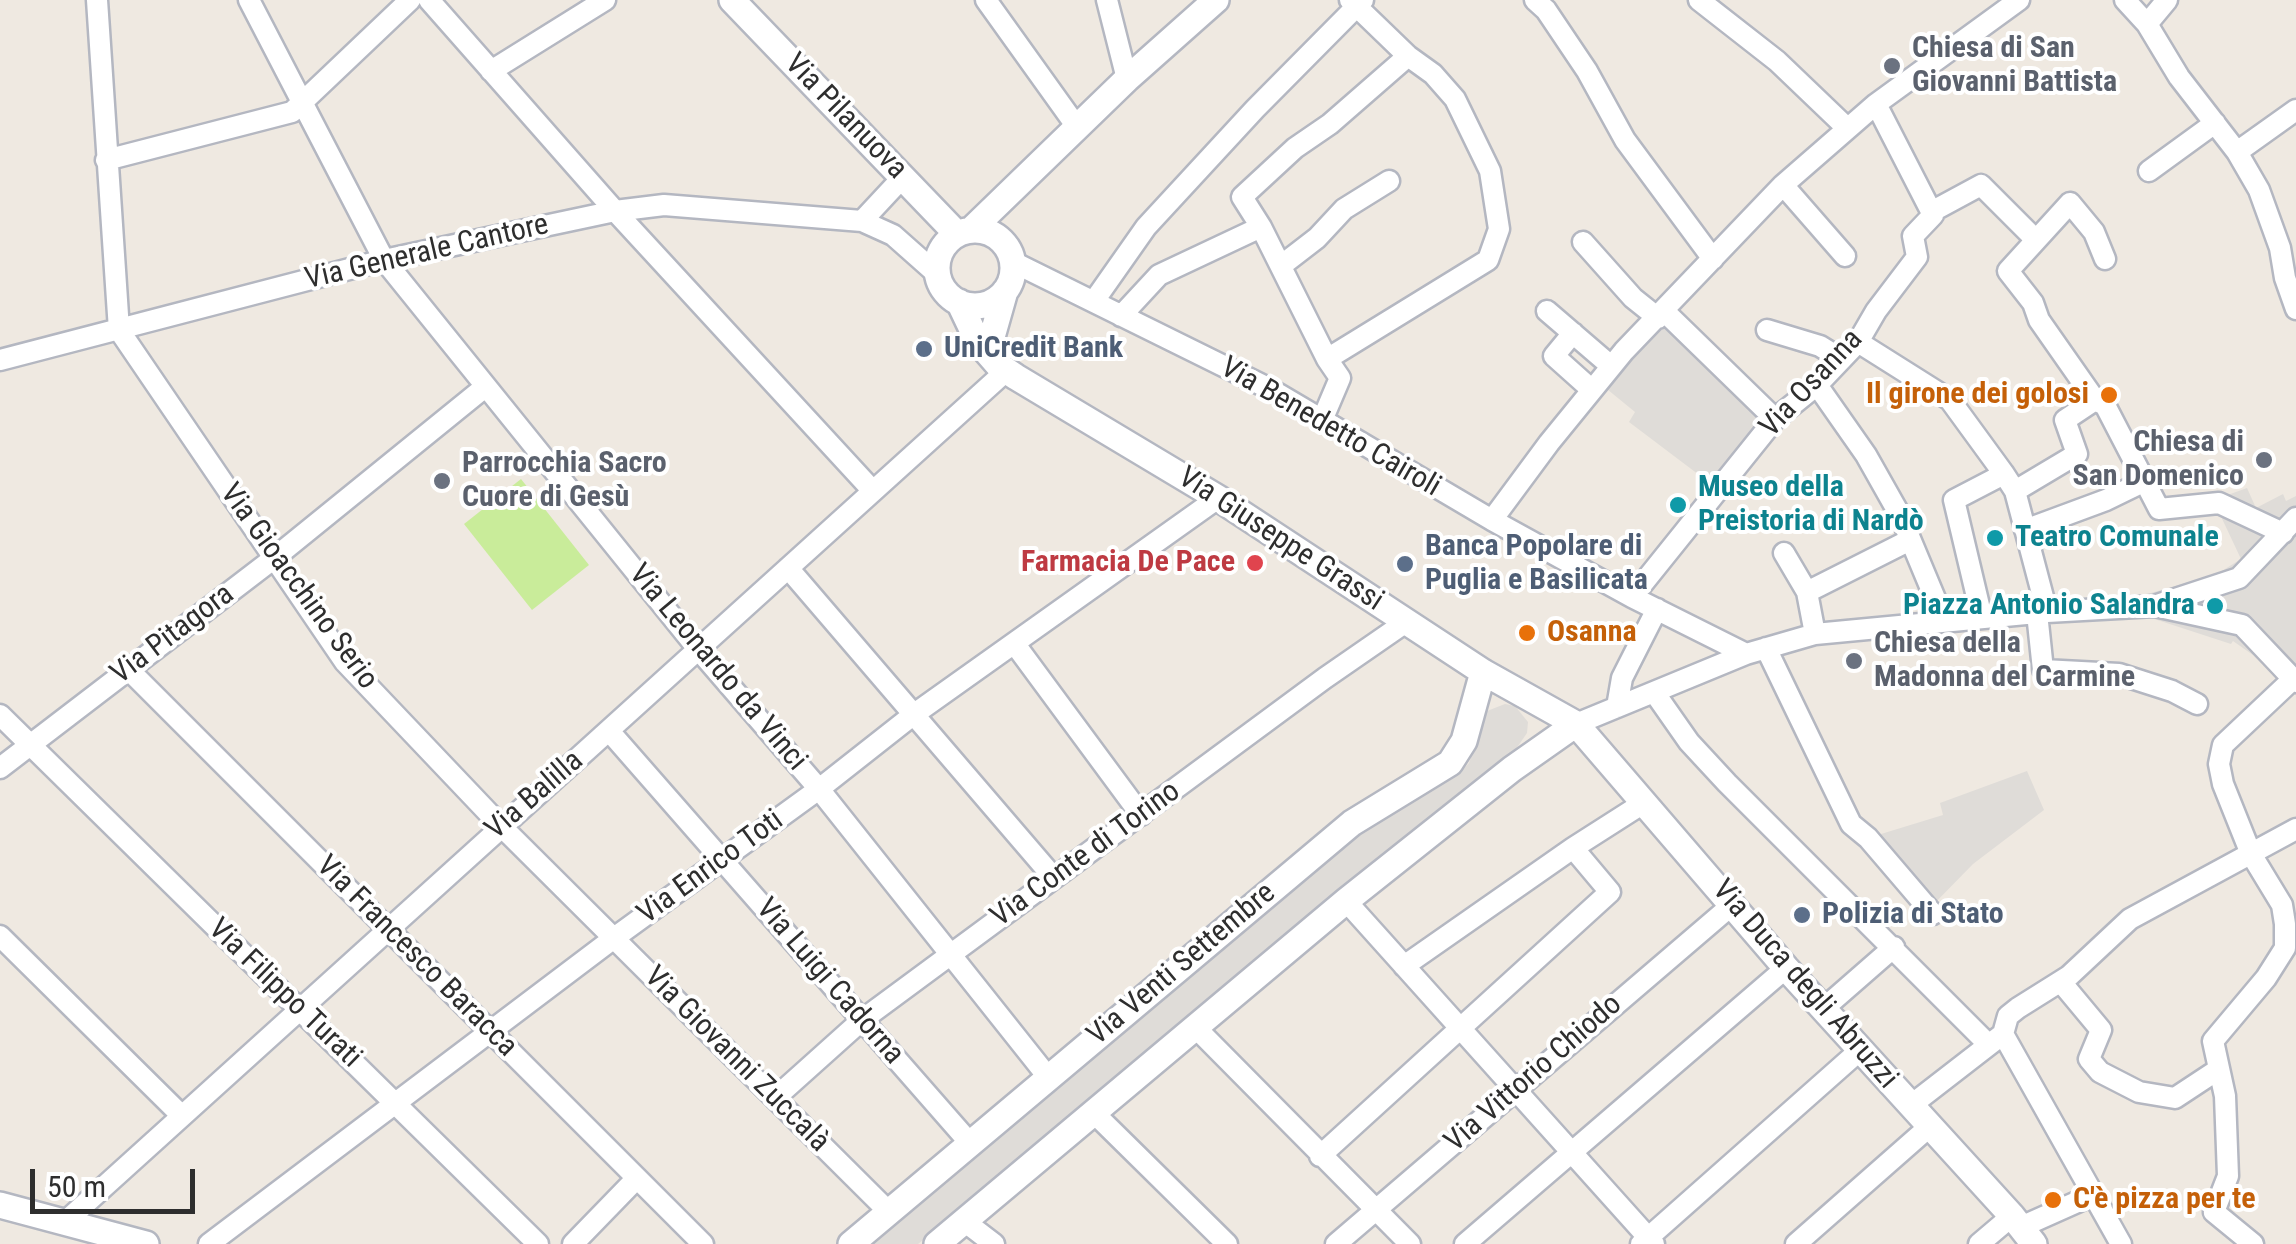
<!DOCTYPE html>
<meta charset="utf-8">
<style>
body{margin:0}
#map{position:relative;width:2296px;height:1244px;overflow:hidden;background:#efe9e1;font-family:"Roboto Condensed",sans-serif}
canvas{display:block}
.scale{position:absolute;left:30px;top:1169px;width:165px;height:45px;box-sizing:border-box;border:5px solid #2e2e2e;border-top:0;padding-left:12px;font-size:30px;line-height:35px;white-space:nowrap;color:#2e2e2e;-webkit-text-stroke:8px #fff;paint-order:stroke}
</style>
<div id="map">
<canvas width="2296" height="1244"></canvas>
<div class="scale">50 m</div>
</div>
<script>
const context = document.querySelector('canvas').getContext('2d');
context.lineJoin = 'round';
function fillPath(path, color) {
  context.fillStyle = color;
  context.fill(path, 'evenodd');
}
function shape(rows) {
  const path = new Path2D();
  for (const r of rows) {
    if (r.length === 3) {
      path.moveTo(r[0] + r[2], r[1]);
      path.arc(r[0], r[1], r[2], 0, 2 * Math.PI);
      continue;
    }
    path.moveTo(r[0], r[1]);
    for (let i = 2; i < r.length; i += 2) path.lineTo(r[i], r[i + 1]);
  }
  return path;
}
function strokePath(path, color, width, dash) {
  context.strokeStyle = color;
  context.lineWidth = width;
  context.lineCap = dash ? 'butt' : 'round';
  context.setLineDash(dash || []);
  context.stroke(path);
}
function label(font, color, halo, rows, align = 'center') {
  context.font = font + ' "Roboto Condensed",sans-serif';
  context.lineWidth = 8;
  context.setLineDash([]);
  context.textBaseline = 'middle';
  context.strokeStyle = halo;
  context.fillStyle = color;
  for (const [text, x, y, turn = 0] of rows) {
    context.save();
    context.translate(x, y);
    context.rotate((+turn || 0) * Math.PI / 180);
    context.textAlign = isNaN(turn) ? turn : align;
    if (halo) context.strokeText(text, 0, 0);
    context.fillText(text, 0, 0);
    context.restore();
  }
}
fillPath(shape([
 [521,479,589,565,532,610,464,524]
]), '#c9ec9a');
fillPath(shape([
 [1669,316,1775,419,1719,490,1629,422,1635,412,1602,385],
 [2247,488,2256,508,2283,494,2286,501,2296,496,2296,688,2283,683,2253,655,2233,641,2231,644,2136,613,2130,599,2217,574,2241,559,2217,508,2225,496],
 [1505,704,1515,706,1528,722,1527,733,1516,749,918,1244,871,1244,1355,836,1462,770,1469,763,1487,711],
 [2027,771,2044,810,1973,864,1929,909,1868,838,1943,815,1940,803]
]), '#dfdcd8');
const minor = shape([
 [97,0,119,330,345,662,500,825,887,1210],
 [249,0,384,260,698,649,819,789,1048,1077],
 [429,0,615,211,873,491],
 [986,0,1077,127],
 [1107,0,1127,79],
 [1535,0,1546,10,1587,71,1625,140,1713,259],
 [1699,0,1777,61,1847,128],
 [2125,0,2147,24,2179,77,2237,152,2259,190,2280,248,2285,278,2296,309],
 [2147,24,2167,0],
 [491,71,605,0],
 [2237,152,2296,110],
 [106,160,292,112,410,0],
 [2149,171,2215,123],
 [1783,185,1845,256],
 [1931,212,1981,185,2036,240],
 [862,221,903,177],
 [1583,242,1633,298,1658,318],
 [2105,259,2094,232,2070,203,2008,271,2033,303,2039,320,2095,400,2105,405,2159,509,2219,503,2283,533],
 [1013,262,1270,389,1492,520,1632,597,1746,654],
 [1282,265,1317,238,1344,209,1389,181],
 [1094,301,1146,227,1255,109,1363,0],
 [1547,311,1611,366],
 [1665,312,1775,419],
 [1121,316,1159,275,1261,227],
 [1767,330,1820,346,1841,359],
 [1573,333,1554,356,1592,390],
 [1858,342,1950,400,2004,474,2015,491,2047,612],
 [1327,359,1488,260,1499,229,1490,171,1455,99,1433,74,1408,56,1350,0],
 [0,360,384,260,615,211,664,205,862,221,893,235,937,274],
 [1817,385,1866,455,1901,517,1944,620],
 [1323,418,1340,378,1327,359,1261,227,1242,197,1295,148,1330,124,1408,56],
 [2015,491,2077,454,2065,420,2095,400],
 [1492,520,1549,443,1624,351,1783,185,1876,104,2019,0],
 [2025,530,2106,500,2145,481],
 [1784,553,1807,592],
 [788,568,1054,878],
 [1632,597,1775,419,1817,385,1858,342,1876,311,1917,257,1913,236,1933,215,1876,104],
 [2157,605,2239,578,2296,518],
 [2037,613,2043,670,2119,674,2172,691,2197,704],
 [1982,618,1954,500,2004,474],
 [1815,634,1807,592,1910,540],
 [1014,643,1141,815],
 [1766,648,1851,824,1868,838,1933,914],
 [128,669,703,1244],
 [1654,692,1689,742,1727,783,1989,1045],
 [1617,707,1622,678,1657,609],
 [0,715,538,1244],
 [1576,724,1746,654,1815,634,2047,612,2155,606,2242,625,2296,682],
 [610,732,969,1142],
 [0,768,273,559,485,387],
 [1346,901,1654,1244],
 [0,936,180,1114],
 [1404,966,1573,848,1645,802],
 [2061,982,2101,1030,2089,1059,2100,1072,2139,1092,2175,1098,2219,1069],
 [1823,1009,1894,947],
 [1196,1028,1410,1244],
 [2003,1034,2121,1244],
 [775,1098,862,1020,1325,678,1406,622],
 [1910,1106,2003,1034,2008,1016,2018,1008,2069,976,2130,919,2296,829],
 [1093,1112,1227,1244],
 [1320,1156,1610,892,1573,848],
 [964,1221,994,1244],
 [65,1222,1006,371],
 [2021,1227,2095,1194],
 [209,1244,614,938,819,789,913,715,1218,498],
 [573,1244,637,1178],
 [1336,1244,1732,905],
 [1465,1244,1786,968],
 [1641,1244,1859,1051],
 [1796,1244,1929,1127],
 [1979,1244,2012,1216],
 [2253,1244,2214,1212,2228,1176,2225,1096,2213,1041,2266,978,2285,948,2285,924,2282,905,2251,854,2223,784,2219,764,2223,745,2293,679]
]);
const tertiary = shape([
 [732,0,957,234],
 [971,230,1127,79,1216,0],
 [975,268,38],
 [959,302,978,342,998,365,1016,377,1218,498,1483,672,1576,724,1786,968,2012,1216,2034,1244],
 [988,351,1005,291],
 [0,1205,146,1244],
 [851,1244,1352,823,1450,763,1464,741,1483,672],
 [937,1244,1346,901,1512,769,1576,724]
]);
strokePath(minor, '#b4b7c1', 25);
strokePath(tertiary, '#b4b7c1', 30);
strokePath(minor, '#fff', 20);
strokePath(tertiary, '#fff', 25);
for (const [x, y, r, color] of [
 [1892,66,10,"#6b7280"],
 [924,349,10,"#5c6f8a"],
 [2109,395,10,"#e8710a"],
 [2264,460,10,"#6b7280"],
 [442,481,10,"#6b7280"],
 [1678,505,10,"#0f9aa8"],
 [1995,538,10,"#0f9aa8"],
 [1255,563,10,"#e0444e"],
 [1405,564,10,"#5c6f8a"],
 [2215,606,10,"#0f9aa8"],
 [1527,633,10,"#e8710a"],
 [1854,661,10,"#6b7280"],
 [1802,915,10,"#5c6f8a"],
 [2053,1200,10,"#e8710a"]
]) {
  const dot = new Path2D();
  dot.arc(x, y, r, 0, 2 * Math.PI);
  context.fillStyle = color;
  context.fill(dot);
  strokePath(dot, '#fff', 4);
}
label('bold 30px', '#5b616d', '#fff', [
 ["Chiesa di San",1912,49],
 ["Giovanni Battista",1912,83],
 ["Chiesa di",2244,443,"right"],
 ["San Domenico",2244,477,"right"],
 ["Parrocchia Sacro",462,464],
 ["Cuore di Gesù",462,498],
 ["Chiesa della",1874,644],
 ["Madonna del Carmine",1874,678]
], 'left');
label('30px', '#2e2e2e', '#fff', [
 ["Via Pilanuova",845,117,46],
 ["Via Generale Cantore",427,253,-13],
 ["Via Osanna",1812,384,-47],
 ["Via Benedetto Cairoli",1330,428,30],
 ["Via Giuseppe Grassi",1280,540,33],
 ["Via Gioacchino Serio",298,587,54],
 ["Via Pitagora",173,635,-37],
 ["Via Leonardo da Vinci",717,668,50],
 ["Via Balilla",535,796,-41],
 ["Via Conte di Torino",1086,855,-36],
 ["Via Enrico Toti",711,868,-36],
 ["Via Francesco Baracca",416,957,45],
 ["Via Venti Settembre",1182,965,-40],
 ["Via Luigi Cadorna",829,982,49],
 ["Via Duca degli Abruzzi",1804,985,49],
 ["Via Filippo Turati",284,994,44],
 ["Via Giovanni Zuccalà",736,1060,45],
 ["Via Vittorio Chiodo",1534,1074,-41]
]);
label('bold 30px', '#4e5e75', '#fff', [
 ["UniCredit Bank",944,349],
 ["Banca Popolare di",1425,547],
 ["Puglia e Basilicata",1425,581],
 ["Polizia di Stato",1822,915]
], 'left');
label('bold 30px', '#c56008', '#fff', [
 ["Il girone dei golosi",2089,395,"right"],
 ["Osanna",1547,633],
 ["C'è pizza per te",2073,1200]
], 'left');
label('bold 30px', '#0d838f', '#fff', [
 ["Museo della",1698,488],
 ["Preistoria di Nardò",1698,522],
 ["Teatro Comunale",2015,538],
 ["Piazza Antonio Salandra",2195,606,"right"]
], 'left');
label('bold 30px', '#be3a42', '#fff', [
 ["Farmacia De Pace",1235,563]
], 'right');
</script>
